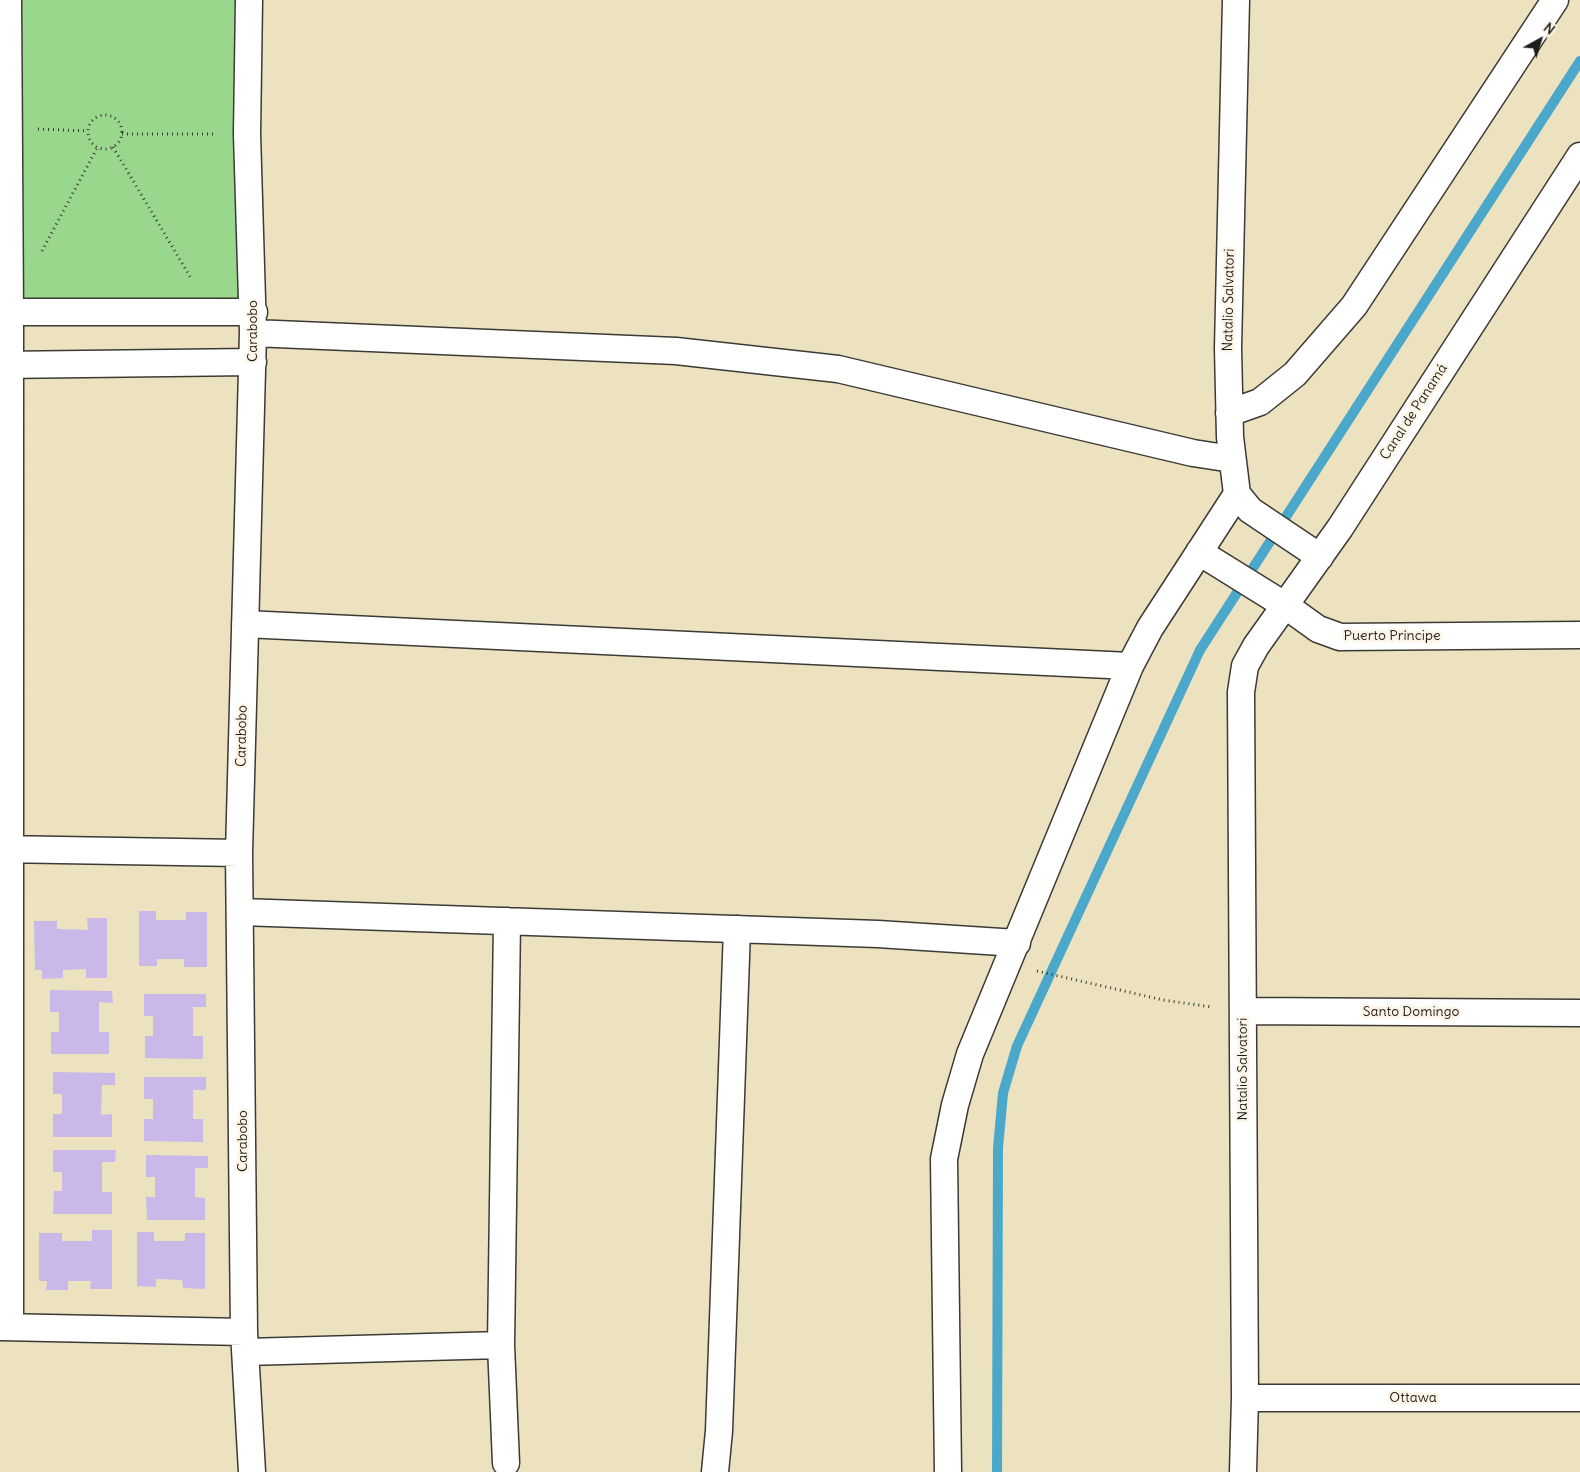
<!DOCTYPE html>
<meta charset="utf-8">
<style>
body{margin:0}
#map{position:relative;width:1580px;height:1472px;overflow:hidden;background:#ece2c0;font-family:Delius,sans-serif}
canvas{display:block}
.north{position:absolute;left:1515px;top:15px;width:50px;height:50px;-webkit-text-stroke:4px #fcf5e5;paint-order:stroke;rotate:39deg;font-size:14px;font-weight:700;line-height:20px;text-align:center;color:#1c1c1c}
.north::after{content:'';display:block;margin:auto;width:18px;height:22px;background:#1c1c1c;clip-path:polygon(50% 0,100% 100%,50% 72%,0 100%)}
</style>
<div id="map">
<canvas width="1580" height="1472"></canvas>
<div class="north">N</div>
</div>
<script>
const context = document.querySelector('canvas').getContext('2d');
context.lineJoin = 'round';
function fillPath(path, color) {
  context.fillStyle = color;
  context.fill(path, 'evenodd');
}
function shape(rows) {
  const path = new Path2D();
  for (const r of rows) {
    if (r.length === 3) {
      path.moveTo(r[0] + r[2], r[1]);
      path.arc(r[0], r[1], r[2], 0, 2 * Math.PI);
      continue;
    }
    path.moveTo(r[0], r[1]);
    for (let i = 2; i < r.length; i += 2) path.lineTo(r[i], r[i + 1]);
  }
  return path;
}
function strokePath(path, color, width, dash) {
  context.strokeStyle = color;
  context.lineWidth = width;
  context.lineCap = dash ? 'butt' : 'round';
  context.setLineDash(dash || []);
  context.stroke(path);
}
function label(font, color, halo, rows, align = 'center') {
  context.font = font + ' Delius,sans-serif';
  context.lineWidth = 5;
  context.setLineDash([]);
  context.textBaseline = 'middle';
  context.strokeStyle = halo;
  context.fillStyle = color;
  for (const [text, x, y, turn = 0] of rows) {
    context.save();
    context.translate(x, y);
    context.rotate((+turn || 0) * Math.PI / 180);
    context.textAlign = isNaN(turn) ? turn : align;
    if (halo) context.strokeText(text, 0, 0);
    context.fillText(text, 0, 0);
    context.restore();
  }
}
fillPath(shape([
 [8,0,249,0,254,312,10,312]
]), '#99d78c');
strokePath(shape([
 [997,1472,998,1148,1003,1093,1017,1046,1200,650,1580,61]
]), '#4ca8ca', 10);
fillPath(shape([
 [139,911,156,911,156,920,186,920,186,912,207,912,207,967,184,967,184,959,157,959,157,966,139,966],
 [87,918,107,918,107,978,86,978,86,969,63,970,63,978,42,979,42,970,35,970,34,921,57,921,57,929,88,930],
 [50,990,112,991,113,1003,99,1002,99,1032,109,1032,109,1054,51,1054,51,1032,59,1032,59,1012,50,1012],
 [144,994,206,994,206,1007,193,1007,193,1036,203,1036,203,1059,145,1058,145,1036,153,1036,153,1016,144,1016],
 [53,1072,115,1073,115,1085,102,1085,101,1115,112,1114,112,1137,53,1137,53,1114,62,1114,62,1094,53,1094],
 [144,1077,206,1077,206,1090,193,1090,193,1119,203,1119,203,1142,144,1141,144,1119,153,1119,153,1099,144,1099],
 [53,1150,116,1150,115,1162,102,1162,102,1192,112,1192,112,1214,53,1214,54,1191,62,1191,62,1172,53,1172],
 [146,1155,208,1156,208,1168,195,1168,195,1197,205,1198,205,1220,147,1220,146,1197,155,1197,155,1177,146,1177],
 [92,1230,112,1230,112,1289,90,1289,91,1281,68,1281,68,1290,46,1290,47,1281,39,1281,39,1233,62,1233,62,1241,92,1241],
 [137,1232,154,1232,154,1241,185,1241,185,1233,205,1233,205,1289,183,1288,182,1280,156,1279,156,1287,137,1286]
]), '#cab8e9');
const minor = shape([
 [8,0,10,312,10,1327],
 [249,0,247,134,253,333,239,853,244,1332,252,1472],
 [1236,0,1228,348,1230,437,1237,494,1250,510,1320,557],
 [0,312,254,312],
 [253,333,676,351,838,369,1193,453,1232,459],
 [0,365,253,362],
 [1229,413,1260,402,1295,374,1354,306,1555,0],
 [1199,552,1286,606,1318,629,1340,637,1580,635],
 [245,624,1130,666],
 [0,849,239,853],
 [241,912,878,934,1017,943],
 [1243,1011,1580,1013],
 [0,1327,244,1332],
 [246,1352,501,1345],
 [1245,1398,1580,1398],
 [506,1463,501,1345,507,921],
 [715,1472,719,1431,737,929],
 [948,1472,944,1159,955,1105,970,1054,1130,666,1150,628,1237,494],
 [1243,1472,1245,1398,1241,692,1245,666,1256,646,1340,528,1580,156]
]);
strokePath(minor, '#3b3a35', 29);
strokePath(shape([
 [105,132,17],
 [38,129,88,131],
 [122,134,217,134],
 [113,147,192,280],
 [42,251,97,148],
 [1037,971,1163,1000,1212,1007]
]), '#3b3a35', 3, [1, 4]);
strokePath(minor, '#fff', 26);
label('14px', '#1c1c1c', '#fcf5e5', [
 ["Natalio Salvatori",1229,300,-89],
 ["Carabobo",253,331,-90],
 ["Canal de Panamá",1414,412,-57],
 ["Puerto Príncipe",1392,636],
 ["Carabobo",242,736,-89],
 ["Santo Domingo",1411,1012],
 ["Natalio Salvatori",1243,1069,-90],
 ["Carabobo",243,1141,-90],
 ["Ottawa",1413,1398]
]);
</script>
